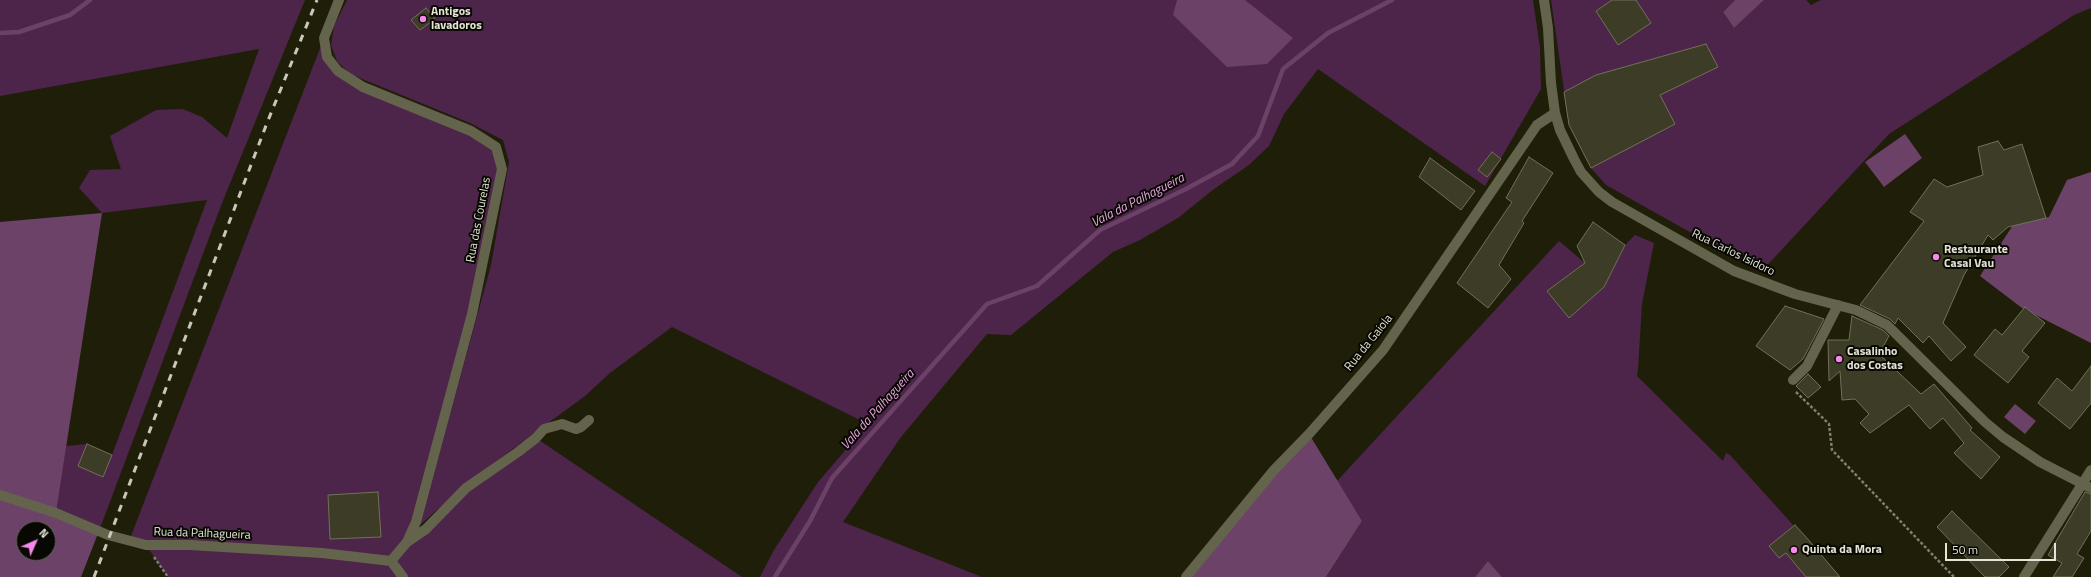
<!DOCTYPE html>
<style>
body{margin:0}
#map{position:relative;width:2091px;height:577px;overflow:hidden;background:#1f1e09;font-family:"Titillium Web",sans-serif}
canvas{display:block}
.north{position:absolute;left:16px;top:521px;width:40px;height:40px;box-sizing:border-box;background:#080802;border:1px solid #606057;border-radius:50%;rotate:45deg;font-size:11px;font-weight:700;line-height:16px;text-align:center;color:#e4e4d7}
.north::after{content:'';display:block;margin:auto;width:14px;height:18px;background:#f688ec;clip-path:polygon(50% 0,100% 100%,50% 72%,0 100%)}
.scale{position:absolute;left:1945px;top:543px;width:111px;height:18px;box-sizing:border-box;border:2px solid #e4e4d7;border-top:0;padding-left:5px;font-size:12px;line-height:14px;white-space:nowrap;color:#e4e4d7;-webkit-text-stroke:3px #080802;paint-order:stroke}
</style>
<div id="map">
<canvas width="2091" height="577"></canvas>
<div class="north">N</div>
<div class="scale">50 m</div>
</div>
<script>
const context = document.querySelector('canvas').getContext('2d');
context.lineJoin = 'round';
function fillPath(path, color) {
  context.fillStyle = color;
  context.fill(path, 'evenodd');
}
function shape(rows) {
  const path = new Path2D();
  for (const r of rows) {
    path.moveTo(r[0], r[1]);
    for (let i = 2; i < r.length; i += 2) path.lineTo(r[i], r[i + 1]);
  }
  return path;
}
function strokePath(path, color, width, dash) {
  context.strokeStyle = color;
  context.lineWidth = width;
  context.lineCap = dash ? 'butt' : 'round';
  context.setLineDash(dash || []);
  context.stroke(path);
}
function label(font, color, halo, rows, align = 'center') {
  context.font = font + ' "Titillium Web",sans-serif';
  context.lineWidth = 4;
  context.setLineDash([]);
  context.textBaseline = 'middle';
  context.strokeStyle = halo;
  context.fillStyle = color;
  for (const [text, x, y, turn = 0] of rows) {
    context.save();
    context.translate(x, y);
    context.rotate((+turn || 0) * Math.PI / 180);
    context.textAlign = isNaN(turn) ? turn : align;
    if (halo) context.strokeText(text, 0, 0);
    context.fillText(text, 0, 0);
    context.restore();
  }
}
fillPath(shape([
 [0,0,305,0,222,203,99,531,56,513,66,446,87,444,112,455,207,200,102,213,79,188,90,170,121,169,110,136,156,110,183,109,202,117,227,138,259,49,0,96],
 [347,0,1533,0,1540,48,1541,89,1485,186,1318,69,1284,114,1269,146,1249,165,1214,189,1178,218,1140,240,1113,252,1011,335,987,334,901,437,843,522,982,577,760,577,774,550,818,482,868,424,672,327,610,373,585,396,473,478,420,525,491,265,509,162,503,140,470,123,350,74,337,61,331,45,334,26],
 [1551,0,1735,0,1723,12,1734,28,1764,0,1806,0,1811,5,1821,0,2091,0,2091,8,2074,15,1889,134,1761,272,1606,185,1591,168,1569,125],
 [324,38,338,71,496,147,502,169,486,254,407,542,466,488,536,438,742,577,168,577,146,545,129,541],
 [1635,235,1654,243,1642,304,1638,369,1637,376,1723,461,1726,453,1730,455,1840,577,1502,577,1488,561,1475,577,1326,577,1362,521,1337,481,1559,241,1585,263,1547,291,1569,317,1604,287,1625,245]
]), '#4d254a');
fillPath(shape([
 [1735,0,1764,0,1734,28,1723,12],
 [2091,172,2091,343,2022,308,1980,276,2013,225,2049,217,2067,180],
 [102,213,56,513,99,531,81,577,0,577,0,222],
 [24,529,48,529,48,553,24,553],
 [1309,434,1362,521,1326,577,1186,577],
 [1488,561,1502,577,1475,577]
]), '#6d4269');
fillPath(shape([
 [1177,0,1245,0,1293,38,1267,64,1227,67,1173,15],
 [1905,134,1922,158,1884,187,1865,162],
 [2015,404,2036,421,2025,434,2004,417]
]), '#6c4168');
strokePath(shape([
 [0,33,19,32,70,15,90,0],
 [775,577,810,521,832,478,987,304,1037,286,1100,230,1186,189,1232,164,1258,136,1283,69,1328,33,1392,0]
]), '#6c4168', 4.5);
const building = shape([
 [1612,0,1636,0,1651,23,1618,45,1596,11,1612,0],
 [426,8,435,19,420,30,411,20,426,8],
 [1706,44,1718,67,1660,95,1675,124,1591,168,1569,125,1564,92,1596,75,1706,44],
 [1998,141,2004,150,2022,144,2046,218,2008,227,1993,240,1988,235,1964,275,1943,323,1966,347,1951,361,1929,336,1923,343,1898,318,1895,324,1890,319,1860,305,1924,221,1910,212,1934,179,1947,187,1983,175,1978,147,1998,141],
 [1492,152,1501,159,1487,177,1478,170,1492,152],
 [1529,157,1553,173,1522,221,1524,223,1499,265,1511,279,1488,308,1457,283,1512,202,1506,198,1529,157],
 [1430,158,1475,191,1461,210,1419,177,1430,158],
 [1593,222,1625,245,1604,287,1569,318,1547,291,1585,263,1577,246,1593,222],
 [1785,306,1824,319,1803,359,1790,370,1756,346,1785,306],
 [2025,307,2045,323,2022,351,2029,357,2008,383,1974,355,1995,329,2002,335,2025,307],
 [1852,316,1883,330,1889,336,1879,354,1921,394,1934,384,1972,428,1970,430,2000,457,1981,479,1954,453,1964,443,1943,418,1930,429,1909,405,1870,433,1860,423,1869,414,1855,399,1842,400,1840,371,1829,381,1828,340,1849,340,1852,316],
 [2091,366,2091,403,2070,429,2038,403,2057,378,2072,391,2091,366],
 [1808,374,1821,387,1808,398,1796,386,1808,374],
 [87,444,112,455,103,477,78,466,87,444],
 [378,492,381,537,330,539,328,495,378,492],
 [2085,492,2091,494,2091,531,2077,554,2084,558,2072,577,2053,577,2062,563,2048,555,2085,492],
 [1952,511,2009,567,1999,577,1985,577,1937,527,1952,511],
 [1795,525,1806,537,1840,577,1806,577,1786,553,1779,558,1769,546,1795,525]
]);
fillPath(building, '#3d3d27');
strokePath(building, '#717159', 1);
strokePath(shape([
 [1796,392,1829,424,1832,450,1954,577],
 [154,557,168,577]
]), '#807f6e', 2.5, [3, 2]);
strokePath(shape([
 [339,0,324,38,327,57,338,71,363,87,471,131,496,147,502,169,472,314,416,522,407,542],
 [1544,0,1548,28,1551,83,1555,113,1560,130,1574,159,1581,172,1599,192,1612,202,1734,271,1795,294,1856,310,1887,325,1985,422,2003,437,2040,462,2091,488],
 [1793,380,1807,366,1838,305],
 [0,495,56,513,108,535,146,545,190,545,322,553,391,561,403,577],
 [391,561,407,542,426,529,466,488,518,452,536,438,544,429,562,424,576,429,581,427,589,420],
 [1186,577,1274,470,1309,434,1383,350,1537,125,1555,113],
 [2024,577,2091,470]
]), '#64644c', 10);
strokePath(shape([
 [94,577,267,123,317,0]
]), '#c8c8b9', 3, [7, 7]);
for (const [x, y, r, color] of [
 [423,19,4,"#f688ec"],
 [1936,257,4,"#f688ec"],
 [1839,359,4,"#f688ec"],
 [1794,550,4,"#f688ec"]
]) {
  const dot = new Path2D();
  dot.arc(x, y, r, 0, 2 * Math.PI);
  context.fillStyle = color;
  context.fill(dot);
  strokePath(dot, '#080802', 1.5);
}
label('bold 12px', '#e4e4d7', '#080802', [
 ["Antigos",431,12],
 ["lavadoros",431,26],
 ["Restaurante",1944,250],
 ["Casal Vau",1944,264],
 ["Casalinho",1847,352],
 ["dos Costas",1847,366],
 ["Quinta da Mora",1802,550]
], 'left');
label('12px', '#e4e4d7', '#080802', [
 ["Rua das Courelas",479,220,-79],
 ["Rua Carlos Isidoro",1733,253,26],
 ["Rua da Gaiola",1369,343,-51],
 ["Rua da Palhagueira",202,534,2]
]);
label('italic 13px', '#e8a3e0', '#080802', [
 ["Vala da Palhagueira",1138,201,-27],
 ["Vala da Palhagueira",878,410,-48]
]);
</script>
